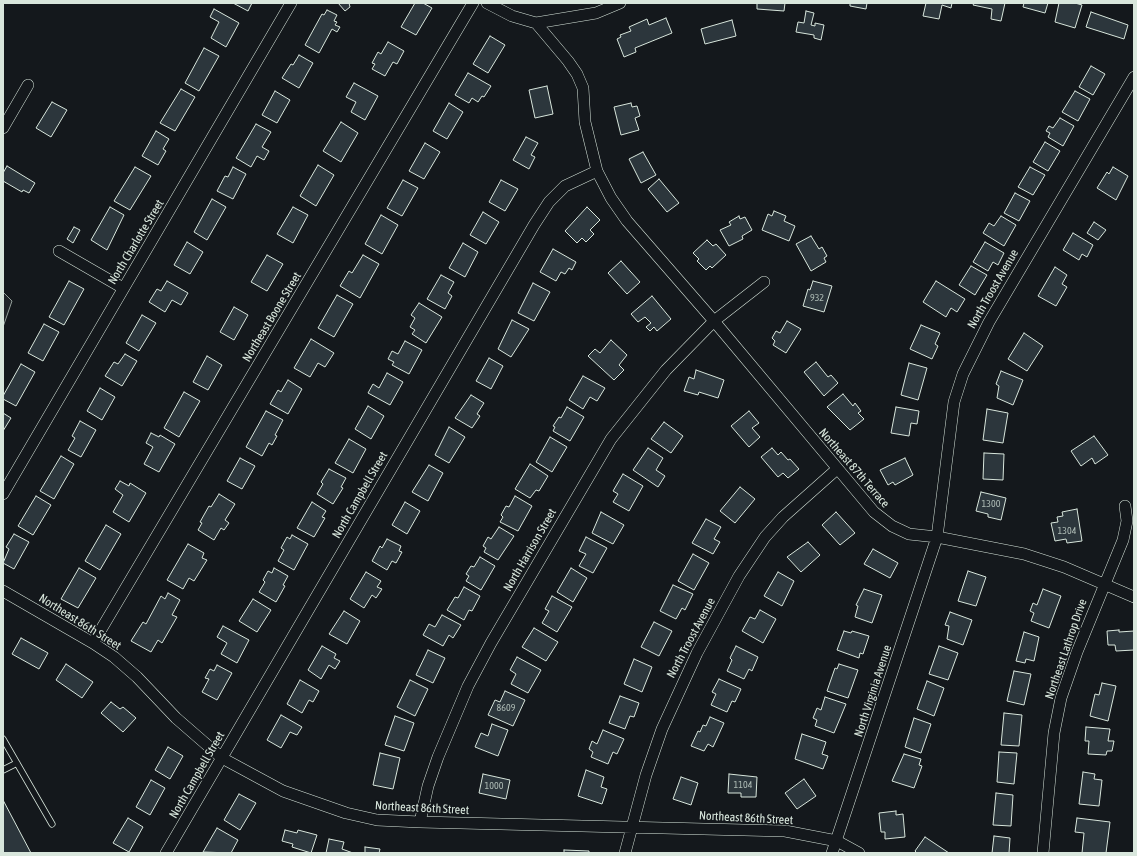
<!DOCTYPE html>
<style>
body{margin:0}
#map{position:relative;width:1137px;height:856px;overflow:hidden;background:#14181c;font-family:"Asap Condensed",sans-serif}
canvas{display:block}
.frame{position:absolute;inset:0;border:4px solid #d8e6dc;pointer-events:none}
</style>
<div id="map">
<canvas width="1137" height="856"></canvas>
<div class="frame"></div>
</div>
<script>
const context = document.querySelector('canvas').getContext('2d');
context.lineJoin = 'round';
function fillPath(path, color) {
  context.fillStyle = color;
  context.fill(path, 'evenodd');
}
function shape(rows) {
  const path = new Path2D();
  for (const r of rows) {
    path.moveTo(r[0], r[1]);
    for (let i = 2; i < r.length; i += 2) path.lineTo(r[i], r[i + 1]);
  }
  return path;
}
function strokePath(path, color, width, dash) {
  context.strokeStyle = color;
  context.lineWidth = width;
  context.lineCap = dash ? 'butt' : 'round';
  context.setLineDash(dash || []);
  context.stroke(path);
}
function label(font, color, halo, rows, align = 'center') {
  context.font = font + ' "Asap Condensed",sans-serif';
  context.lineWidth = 3;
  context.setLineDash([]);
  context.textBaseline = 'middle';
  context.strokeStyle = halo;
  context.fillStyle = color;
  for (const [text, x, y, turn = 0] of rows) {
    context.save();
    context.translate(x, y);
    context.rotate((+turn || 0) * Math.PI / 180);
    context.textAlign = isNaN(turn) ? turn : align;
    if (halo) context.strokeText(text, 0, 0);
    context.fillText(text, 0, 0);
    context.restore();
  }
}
const green = shape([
 [3,292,12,301,3,327,3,292]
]);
fillPath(green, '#202428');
strokePath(green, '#939e99', 1);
const building = shape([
 [233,3,252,3,248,11,233,3],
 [338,3,349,3,350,7,345,11,338,3],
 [415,3,423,3,432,8,416,35,401,27,415,3],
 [757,3,785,3,784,11,757,9,757,3],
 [850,3,867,3,866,9,850,6,850,3],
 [926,3,952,3,951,8,942,5,939,19,923,16,926,3],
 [974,3,1005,3,1001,21,991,19,992,9,973,5,974,3],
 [1024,3,1048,3,1045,13,1023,7,1024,3],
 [1059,3,1075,3,1082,5,1075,28,1055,22,1059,3],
 [214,9,239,23,226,47,211,38,219,22,210,17,214,9],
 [327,10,337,15,334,21,337,22,335,25,340,27,337,32,332,29,319,53,305,45,322,14,324,15,327,10],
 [806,11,814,13,811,25,815,26,815,23,824,25,821,40,814,38,814,35,796,32,798,22,804,23,806,11],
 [1091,12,1128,25,1124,39,1086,27,1091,12],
 [666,18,672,33,635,48,636,52,624,57,617,39,621,37,620,35,631,31,629,27,647,19,649,25,666,18],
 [732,20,736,36,705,44,701,29,732,20],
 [490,36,505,45,488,73,473,64,490,36],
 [388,42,404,51,397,64,393,62,385,76,372,69,375,64,372,63,378,52,381,54,388,42],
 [204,48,219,56,199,91,185,83,204,48],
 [299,55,313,63,299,88,282,78,291,64,293,65,299,55],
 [1091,66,1105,74,1093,95,1079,87,1091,66],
 [468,73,491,86,484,97,482,96,478,102,472,98,469,103,455,95,468,73],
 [354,83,378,96,365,120,351,112,356,102,346,97,354,83],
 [547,86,553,114,535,118,529,90,547,86],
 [181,89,195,97,175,131,160,123,181,89],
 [275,91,290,100,277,123,262,115,275,91],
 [1075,91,1090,99,1078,121,1062,112,1075,91],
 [52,102,67,110,51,137,36,128,52,102],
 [449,103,463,112,447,139,433,131,449,103],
 [631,103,632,107,637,106,640,116,635,118,639,130,621,135,614,107,631,103],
 [1060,118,1074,126,1063,146,1048,137,1050,133,1046,131,1049,126,1053,128,1060,118],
 [341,122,358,133,341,162,323,151,341,122],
 [256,124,271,132,262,147,269,151,264,160,257,156,251,167,236,158,256,124],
 [156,131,169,139,163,149,166,151,158,165,142,156,156,131],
 [526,137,538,143,531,155,535,157,529,169,513,160,526,137],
 [1045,142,1060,151,1048,171,1033,162,1045,142],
 [425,143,440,152,424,179,409,171,425,143],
 [643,152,656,175,641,183,629,159,643,152],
 [318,165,334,175,316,206,300,196,318,165],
 [7,166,35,183,29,193,23,190,22,192,3,181,3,173,7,166],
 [135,167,151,176,130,210,114,201,135,167],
 [233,167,246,174,233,199,217,191,225,176,228,177,233,167],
 [1030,167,1045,175,1033,195,1018,187,1030,167],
 [1113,167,1128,176,1116,200,1097,188,1107,172,1109,174,1113,167],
 [659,179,679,203,667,212,648,189,659,179],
 [403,180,418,188,402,216,387,208,403,180],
 [501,180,518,189,505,211,489,202,501,180],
 [1015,193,1030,201,1019,221,1004,213,1015,193],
 [212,199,226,207,207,240,194,232,212,199],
 [110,207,124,215,107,250,91,240,110,207],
 [293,207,308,215,293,243,277,234,293,207],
 [587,207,600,220,590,230,594,234,586,242,582,238,577,243,565,231,587,207],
 [774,211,786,216,784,221,795,226,789,241,762,230,768,214,772,216,774,211],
 [483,212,499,222,486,244,470,235,483,212],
 [381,215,398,225,382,254,365,244,381,215],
 [739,216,740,219,745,217,752,230,742,236,743,239,729,246,720,230,731,225,729,222,739,216],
 [1001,216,1016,225,1004,246,983,233,989,223,994,226,1001,216],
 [1094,222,1106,230,1098,240,1087,233,1094,222],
 [74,227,80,230,73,243,67,239,74,227],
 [1073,233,1093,245,1087,257,1082,254,1079,260,1063,250,1073,233],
 [811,236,819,249,822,247,827,256,824,258,826,262,811,271,796,244,811,236],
 [707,240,713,246,716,244,726,255,712,268,710,266,706,270,697,261,699,259,693,253,707,240],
 [187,242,203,252,190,274,174,265,187,242],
 [985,242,1004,253,998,265,993,262,988,271,973,262,985,242],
 [463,243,478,252,465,277,449,268,463,243],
 [553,249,576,262,572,270,569,268,565,274,561,272,556,281,540,272,553,249],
 [267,255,283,264,267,291,251,282,267,255],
 [363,255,379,264,360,298,340,286,349,271,352,273,363,255],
 [621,261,640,282,627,294,608,273,621,261],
 [971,266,987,275,975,295,959,285,971,266],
 [1055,267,1067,275,1062,284,1067,287,1056,306,1038,296,1055,267],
 [441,275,454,282,448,293,452,296,445,309,427,299,441,275],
 [69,281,84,289,64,325,49,317,69,281],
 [167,281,188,293,181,305,172,300,165,312,149,302,157,289,161,291,167,281],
 [813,281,832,286,824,312,803,306,808,289,810,290,813,281],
 [936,281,965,299,957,312,951,308,946,317,923,302,936,281],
 [533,283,550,292,534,321,518,313,533,283],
 [337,295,353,304,334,337,318,328,337,295],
 [652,296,671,319,657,331,654,327,650,331,646,327,651,323,645,317,638,322,631,314,652,296],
 [419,303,442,317,426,343,412,334,415,330,410,327,415,318,411,315,419,303],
 [234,307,248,315,234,340,220,332,234,307],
 [142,315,156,323,139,351,126,343,142,315],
 [512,320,529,329,511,357,498,349,512,320],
 [787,321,801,329,786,353,773,345,775,341,772,338,776,331,780,333,787,321],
 [44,324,59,332,43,361,28,353,44,324],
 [921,325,940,333,935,344,938,346,932,359,910,349,921,325],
 [1024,333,1043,346,1027,371,1008,359,1024,333],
 [311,339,334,353,325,367,318,363,310,377,294,368,311,339],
 [611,340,627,355,619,365,624,370,614,380,588,356,595,349,600,353,611,340],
 [405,341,422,350,409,374,392,365,394,362,388,359,392,351,398,354,405,341],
 [125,354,137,361,122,386,105,376,114,362,118,364,125,354],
 [207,356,222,365,208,390,193,382,207,356],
 [489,358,503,366,491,389,476,381,489,358],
 [816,362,828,377,831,375,838,383,824,396,804,372,816,362],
 [909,363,927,368,918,400,901,395,909,363],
 [21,364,35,372,16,406,3,399,3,396,21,364],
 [696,370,724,380,718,398,699,392,698,395,684,391,689,377,694,379,696,370],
 [1001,371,1023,380,1013,405,997,398,999,386,996,384,1001,371],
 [387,373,403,382,390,405,368,393,373,384,379,388,387,373],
 [583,376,605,388,597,401,590,397,583,409,569,400,583,376],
 [288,380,302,389,288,414,270,404,278,390,281,392,288,380],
 [100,388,115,397,102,420,87,411,100,388],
 [184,392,200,401,179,437,164,428,184,392],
 [843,394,853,406,855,403,861,411,858,413,864,419,850,430,827,407,843,394],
 [471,395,484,403,477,414,480,416,472,428,455,418,471,395],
 [368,406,384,416,371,439,355,429,368,406],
 [567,407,584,417,570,441,553,431,555,427,553,426,559,417,561,418,567,407],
 [896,407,919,411,917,424,911,423,909,436,891,433,896,407],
 [987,409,1008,413,1003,443,983,440,987,409],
 [266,411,283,420,275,435,277,436,272,445,269,443,262,456,246,447,266,411],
 [749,411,759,423,752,428,760,437,749,447,731,426,749,411],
 [3,413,11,418,3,431,3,413],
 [80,421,96,430,81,457,68,450,75,438,72,436,80,421],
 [664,422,683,436,671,453,651,439,664,422],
 [449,427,465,437,449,463,435,455,449,427],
 [151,433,159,437,160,435,175,444,159,472,144,464,153,447,146,443,151,433],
 [1094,436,1108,455,1095,464,1092,458,1081,466,1071,451,1094,436],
 [550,437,567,447,552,472,536,462,550,437],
 [349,439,366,449,353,473,335,463,349,439],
 [648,448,663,458,656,470,665,476,658,487,633,470,648,448],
 [772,448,778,455,781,452,788,460,790,459,799,469,788,478,783,473,778,477,761,457,772,448],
 [984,453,1004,454,1003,480,983,479,984,453],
 [61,456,74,464,54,499,40,491,61,456],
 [240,458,255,466,242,489,227,481,240,458],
 [905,458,913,475,895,485,893,482,888,485,880,470,905,458],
 [530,464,548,476,539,491,536,490,530,498,515,489,530,464],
 [429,465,443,473,428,501,412,492,429,465],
 [329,469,346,478,341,487,343,488,333,504,317,494,323,484,321,482,329,469],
 [623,474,643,486,629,511,613,502,618,494,613,491,623,474],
 [120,481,129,486,130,483,146,493,129,522,113,512,123,495,115,489,120,481],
 [740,487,755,499,735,523,720,511,740,487],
 [981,492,1006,498,1001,520,988,517,988,514,976,511,981,492],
 [219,494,235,504,225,520,229,523,224,530,221,528,214,540,198,530,202,523,200,522,209,506,211,507,219,494],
 [36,496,51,505,33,535,18,526,36,496],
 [515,496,532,506,518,531,500,522,503,517,501,515,506,506,509,507,515,496],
 [312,502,326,511,322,517,325,518,314,537,297,528,312,502],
 [405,502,420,511,407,534,392,525,405,502],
 [1077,509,1082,541,1067,543,1066,539,1055,541,1051,523,1058,522,1057,517,1063,516,1062,512,1077,509],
 [601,512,624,525,613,544,592,533,601,512],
 [836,512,855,533,840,545,822,525,836,512],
 [706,519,721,527,714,539,720,542,713,554,692,543,706,519],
 [106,525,121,534,100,570,85,561,106,525],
 [499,527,514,536,498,560,484,552,486,548,483,546,488,537,491,539,499,527],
 [14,534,29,542,14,569,3,563,9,549,6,547,14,534],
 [292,535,308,544,294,570,278,561,284,550,281,548,287,537,290,539,292,535],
 [586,537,607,548,593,573,579,566,586,554,579,551,586,537],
 [387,539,401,546,399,551,402,552,396,563,392,561,387,570,372,561,380,546,382,548,387,539],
 [808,542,820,555,801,572,787,557,808,542],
 [188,544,204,553,202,558,207,560,194,581,189,578,183,589,167,580,188,544],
 [873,549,898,563,890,578,864,564,873,549],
 [693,554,709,563,694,590,678,581,693,554],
 [480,557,495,566,481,590,466,581,469,576,466,574,471,566,474,567,480,557],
 [79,568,96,578,78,608,61,599,79,568],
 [274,568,288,576,283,585,285,586,276,602,259,592,265,582,263,580,268,571,272,573,274,568],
 [571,568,587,578,573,602,557,592,571,568],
 [968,571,986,577,976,606,958,601,968,571],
 [366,572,381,581,377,587,382,589,376,598,372,595,364,608,350,599,366,572],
 [778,572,794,581,782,606,764,596,778,572],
 [673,585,693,594,685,610,682,608,676,619,660,611,673,585],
 [464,587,480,596,472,611,469,610,464,620,447,610,455,597,458,598,464,587],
 [864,589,882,595,872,623,855,617,858,606,856,605,864,589],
 [1043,589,1061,596,1049,628,1031,621,1034,613,1030,611,1033,603,1037,605,1043,589],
 [168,593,180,600,172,615,177,617,162,643,158,640,151,652,131,641,143,622,146,624,161,596,165,599,168,593],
 [552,596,572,607,557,632,542,623,549,611,545,609,552,596],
 [253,599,271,610,257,632,239,621,253,599],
 [760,610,776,619,763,643,742,631,750,617,755,619,760,610],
 [344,611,360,621,347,644,329,634,344,611],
 [950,612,972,620,963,645,947,639,949,626,945,625,950,612],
 [442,615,461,625,453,638,449,635,443,646,423,635,429,624,435,627,442,615],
 [654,622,672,631,659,656,641,647,654,622],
 [223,626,249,640,237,663,221,654,227,643,217,637,223,626],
 [534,628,558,642,546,661,522,647,534,628],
 [1119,630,1119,632,1134,631,1134,650,1116,651,1115,645,1108,645,1107,631,1119,630],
 [844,631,851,633,852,631,869,636,863,654,860,653,859,658,837,650,844,631],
 [1024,632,1039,637,1034,661,1026,659,1025,663,1016,661,1024,632],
 [21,638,48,653,39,669,12,654,21,638],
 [322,646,336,654,334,658,340,661,335,669,329,665,321,679,308,670,322,646],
 [736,646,758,657,752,671,749,669,744,679,727,671,732,660,730,658,736,646],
 [939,646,958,653,948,680,929,674,939,646],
 [428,650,445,658,433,683,416,675,428,650],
 [517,657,541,670,528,693,511,684,516,674,510,670,517,657],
 [634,659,652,667,642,692,624,684,634,659],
 [66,664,93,682,82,698,56,680,66,664],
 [839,664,858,670,848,698,827,691,835,668,837,669,839,664],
 [217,665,232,673,217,700,202,692,209,679,205,678,210,669,214,671,217,665],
 [1014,671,1031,674,1024,705,1007,701,1014,671],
 [719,679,741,689,735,702,732,701,727,712,711,705,716,694,712,692,719,679],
 [300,680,319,691,313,702,309,700,302,713,287,704,300,680],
 [410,680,428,689,415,716,397,707,410,680],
 [927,681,944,688,934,716,917,709,927,681],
 [1102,683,1116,686,1108,721,1090,716,1095,694,1099,695,1102,683],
 [505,691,525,700,513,726,488,715,495,700,500,702,505,691],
 [620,696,639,703,634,717,630,716,625,729,609,723,620,696],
 [825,697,846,704,834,733,815,726,817,720,813,718,817,708,821,710,825,697],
 [111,702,120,709,123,707,136,718,123,732,101,713,111,702],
 [1004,713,1022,715,1019,746,1001,745,1004,713],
 [281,715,302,727,297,735,290,732,281,748,267,740,281,715],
 [395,716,414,723,404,751,385,745,395,716],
 [710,717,724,723,713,747,708,744,704,751,691,746,698,731,700,732,703,725,706,726,710,717],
 [914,718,931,724,921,753,905,747,914,718],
 [492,724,508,730,498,756,475,747,481,733,488,736,492,724],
 [1086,727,1110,729,1108,741,1114,741,1112,751,1107,751,1106,755,1088,754,1089,741,1085,741,1086,727],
 [603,730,624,739,617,754,613,752,608,764,591,757,593,752,589,749,592,741,597,744,603,730],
 [802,734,826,742,822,754,828,756,823,769,795,759,802,734],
 [168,747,183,756,170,779,155,770,168,747],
 [999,752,1017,753,1014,784,997,782,999,752],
 [380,753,400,758,393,789,373,785,380,753],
 [904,754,921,759,919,765,922,766,914,788,892,781,904,754],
 [586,770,604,777,601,787,607,789,602,804,578,796,586,770],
 [1083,772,1095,774,1094,779,1102,780,1099,806,1079,804,1083,772],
 [483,774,510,780,506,799,479,793,483,774],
 [729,774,757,777,756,797,741,797,741,793,728,793,729,774],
 [681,777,698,783,691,805,673,799,681,777],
 [804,779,816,796,797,809,785,793,804,779],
 [151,780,165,788,150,815,136,807,151,780],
 [996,793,1013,795,1011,826,993,825,996,793],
 [239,794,256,803,240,830,224,820,239,794],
 [3,800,31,853,3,853,3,800],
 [896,811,896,815,903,814,905,837,885,839,885,832,881,832,879,813,896,811],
 [128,818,143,827,129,852,113,843,128,818],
 [1077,818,1110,822,1106,853,1082,853,1084,833,1075,832,1077,818],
 [217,828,238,840,231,853,203,852,217,828],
 [285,830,297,833,298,830,317,835,311,853,292,847,293,844,282,841,285,830],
 [994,836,1010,838,1009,853,992,853,994,836],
 [925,837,949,853,917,853,915,851,925,837],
 [329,839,344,842,342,849,353,853,326,853,329,839],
 [365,847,380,849,379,853,365,853,365,847],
 [564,850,589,851,589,853,564,853,564,850]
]);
fillPath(building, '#2c363c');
strokePath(building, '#d8e6dc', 1);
const lane = shape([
 [3,739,52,824],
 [3,770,17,763]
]);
const street = shape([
 [487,3,512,16,536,23,596,13,620,3],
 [536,23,568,61,577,74,583,88,585,122,597,171,611,198,627,221,714,321,874,512,892,526,909,534,937,537,1024,554,1064,567,1134,597],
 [3,128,28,85],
 [59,251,123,288],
 [3,494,291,3],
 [3,591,93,643,114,657,137,677,176,718,222,758,283,791,346,813,377,820,420,822,785,831,837,841,859,853],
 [93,643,473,3],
 [420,822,428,786,438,757,468,686,491,643,611,439,666,370,714,321,764,282],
 [166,853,534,225,549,202,565,186,597,171],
 [625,853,646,775,662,729,697,653,739,576,765,537,783,517,837,469],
 [832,853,937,537,954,402,963,374,989,322,1134,77],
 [1043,853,1054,733,1061,698,1077,652,1123,540,1127,521,1125,506]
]);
strokePath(lane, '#d8e6dc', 7);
strokePath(street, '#d8e6dc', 12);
strokePath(lane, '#14181c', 5.5);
strokePath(street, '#14181c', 11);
label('10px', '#adbab4', null, [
 ["932",817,298],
 ["1300",991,504],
 ["1304",1067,531],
 ["8609",506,708],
 ["1104",743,785],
 ["1000",494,786]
]);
label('12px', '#d8e6dc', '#14181c', [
 ["North Charlotte Street",136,242,-59],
 ["North Troost Avenue",993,289,-60],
 ["Northeast Boone Street",272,317,-59],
 ["Northeast 87th Terrace",854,468,49],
 ["North Campbell Street",360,495,-60],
 ["North Harrison Street",530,550,-60],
 ["Northeast 86th Street",80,622,32],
 ["North Troost Avenue",691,638,-62],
 ["Northeast Lathrop Drive",1066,649,-71],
 ["North Virginia Avenue",873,691,-72],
 ["North Campbell Street",197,775,-60],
 ["Northeast 86th Street",422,808,3],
 ["Northeast 86th Street",746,818,3]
]);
</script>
